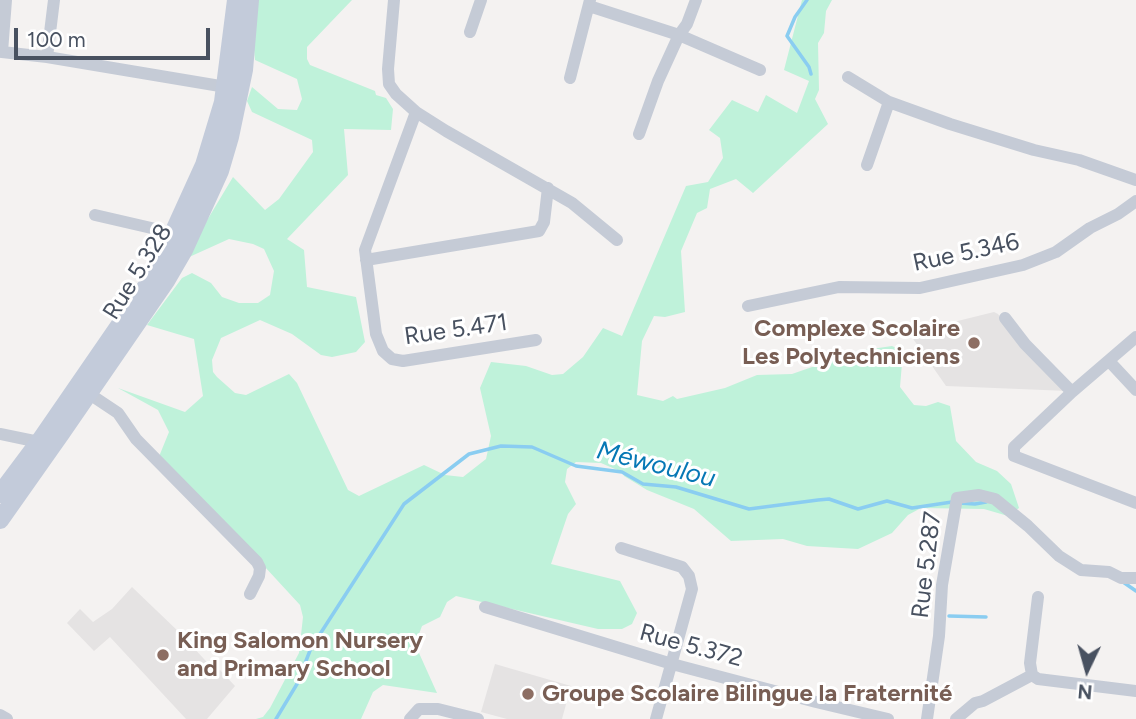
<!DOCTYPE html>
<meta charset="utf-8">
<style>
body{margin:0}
#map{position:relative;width:1136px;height:719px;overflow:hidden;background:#f4f2f1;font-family:Figtree,sans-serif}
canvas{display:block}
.north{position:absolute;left:1052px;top:635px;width:70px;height:70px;-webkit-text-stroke:5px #fff;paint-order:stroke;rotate:185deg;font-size:19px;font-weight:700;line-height:28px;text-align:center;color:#485160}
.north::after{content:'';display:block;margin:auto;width:24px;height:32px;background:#485160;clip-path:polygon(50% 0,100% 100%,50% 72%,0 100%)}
.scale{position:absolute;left:14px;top:28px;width:196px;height:32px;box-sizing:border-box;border:4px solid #485160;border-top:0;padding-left:9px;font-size:21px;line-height:24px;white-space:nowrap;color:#485160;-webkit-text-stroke:5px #fff;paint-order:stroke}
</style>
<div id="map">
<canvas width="1136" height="719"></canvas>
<div class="north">N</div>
<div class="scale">100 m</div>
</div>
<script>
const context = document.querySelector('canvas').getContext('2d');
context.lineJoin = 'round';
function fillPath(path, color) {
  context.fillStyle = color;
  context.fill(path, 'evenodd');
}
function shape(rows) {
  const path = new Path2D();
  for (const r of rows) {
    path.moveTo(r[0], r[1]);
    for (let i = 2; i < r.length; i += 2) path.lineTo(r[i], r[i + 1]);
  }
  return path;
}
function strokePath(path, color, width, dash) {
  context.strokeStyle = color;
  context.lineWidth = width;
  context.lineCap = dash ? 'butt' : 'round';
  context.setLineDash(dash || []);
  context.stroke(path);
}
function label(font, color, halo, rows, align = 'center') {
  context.font = font + ' Figtree,sans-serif';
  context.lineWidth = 6;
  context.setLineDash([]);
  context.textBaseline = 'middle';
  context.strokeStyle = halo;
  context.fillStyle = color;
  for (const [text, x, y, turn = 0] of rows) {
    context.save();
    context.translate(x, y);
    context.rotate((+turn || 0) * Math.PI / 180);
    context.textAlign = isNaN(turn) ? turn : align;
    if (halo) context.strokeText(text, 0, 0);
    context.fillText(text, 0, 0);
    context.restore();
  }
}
fillPath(shape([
 [994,312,998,314,1013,334,1068,391,946,386,909,333],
 [132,587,180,633,216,672,220,670,235,686,207,719,186,719,110,637,94,651,67,623,80,609,93,622,112,609],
 [495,664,571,686,562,719,507,719,481,712]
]), '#e5e3e3');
fillPath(shape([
 [249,0,352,0,307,47,307,59,310,65,375,91,376,95,386,98,393,109,391,130,344,129,348,175,287,239,304,250,307,287,356,297,365,342,356,352,332,357,321,355,292,334,260,320,221,338,212,360,213,372,217,377,235,393,246,395,289,374,297,383,348,490,359,496,424,465,445,475,463,477,486,459,491,436,480,388,491,362,526,366,552,375,563,374,583,357,603,328,622,336,686,186,708,182,723,158,720,138,709,130,732,100,758,112,766,95,797,113,809,81,784,70,802,0,832,0,826,11,824,33,818,43,819,90,815,99,828,124,753,193,736,179,710,189,707,208,697,213,681,251,685,312,665,317,654,316,642,341,637,395,663,401,673,396,677,399,725,388,757,375,792,374,858,351,892,346,903,351,900,387,910,400,914,405,926,406,938,402,950,406,956,441,976,462,997,471,1011,484,1019,508,1008,516,984,509,921,508,908,515,892,533,858,549,807,546,783,539,731,541,694,509,647,490,624,476,622,472,601,463,576,462,567,469,565,482,576,504,568,514,551,564,620,581,637,613,632,624,622,629,598,629,456,596,447,602,440,617,422,626,416,642,419,653,437,693,383,685,373,692,361,719,256,719,263,717,270,708,299,653,303,617,300,605,253,554,158,459,169,432,158,410,118,388,185,412,203,396,194,339,147,325,182,278,192,273,211,283,222,297,239,303,258,303,270,295,274,271,264,249,253,244,229,239,187,258,191,247,233,177,265,210,279,199,313,152,312,140,252,112,247,101,252,87,278,109,297,110,302,99,297,79,255,60]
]), '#bff2da');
strokePath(shape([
 [807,0,795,17,787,36,809,67,811,74],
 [959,503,975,504,986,502],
 [1123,582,1136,591],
 [949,616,986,617],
 [276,719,297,684,311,648,404,504,469,454,501,446,532,447,576,466,622,472,643,484,676,487,749,509,818,500,829,499,858,509,887,501,912,508,952,502]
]), '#8acdf1', 3.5);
strokePath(shape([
 [6,0,2,52,47,57,226,87],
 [394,0,388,69,389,84,396,94,416,112,446,131,572,203,617,240],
 [589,6,679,35,760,70],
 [470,32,481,0],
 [47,57,54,0],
 [848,77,889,102],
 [570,78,590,0],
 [416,112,365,250,376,334,383,351,392,359,403,361,536,340],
 [639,134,658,81,679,35,687,24,696,0],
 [867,165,889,102,950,124,1034,150,1079,160,1136,180],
 [95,215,173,233],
 [366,260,539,231,544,222,548,188],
 [748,306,839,287,920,288,1023,265,1056,252,1090,228,1118,214,1136,201],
 [1005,318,1025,344,1072,392,1136,337],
 [1109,361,1136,390],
 [1072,392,1014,447,1014,456,1136,503],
 [88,393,118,413,136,439,257,562,260,568,259,576,250,594],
 [0,434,39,442],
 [621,548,682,567,689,576,692,589,656,719],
 [485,607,672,664,816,702,888,719],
 [1032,675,1030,663,1038,597],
 [0,715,7,719],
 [410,719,419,709,438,709,478,719],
 [927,719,939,636,942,585,957,498,979,495,995,499,1028,526,1059,556,1081,570,1109,572,1121,578,1136,578],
 [956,719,975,703,983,701,1032,675,1038,679,1136,691]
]), '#c5cbd6', 12);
strokePath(shape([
 [0,494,39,442,154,275,204,165,223,102,236,0],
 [0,520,62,432,166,281,184,250,220,171,230,137,244,70,250,0]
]), '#c3cbda', 18);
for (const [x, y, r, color] of [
 [974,343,7,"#8d6e63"],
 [163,655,7,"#8d6e63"],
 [528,694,7,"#8d6e63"]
]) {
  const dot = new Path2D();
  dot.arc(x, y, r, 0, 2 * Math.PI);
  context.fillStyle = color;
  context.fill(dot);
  strokePath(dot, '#fff', 2.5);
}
label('24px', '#485160', '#fff', [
 ["Rue 5.346",966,253,-12],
 ["Rue 5.328",138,272,-58],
 ["Rue 5.471",456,330,-8],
 ["Rue 5.287",927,565,-83],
 ["Rue 5.372",691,646,15]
]);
label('bold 24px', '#785e54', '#fff', [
 ["Complexe Scolaire",960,329,"right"],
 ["Les Polytechniciens",960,357,"right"],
 ["King Salomon Nursery",177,641],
 ["and Primary School",177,669],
 ["Groupe Scolaire Bilingue la Fraternité",542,694]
], 'left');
label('italic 26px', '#0678b5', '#fff', [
 ["Méwoulou",656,465,14]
]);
</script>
